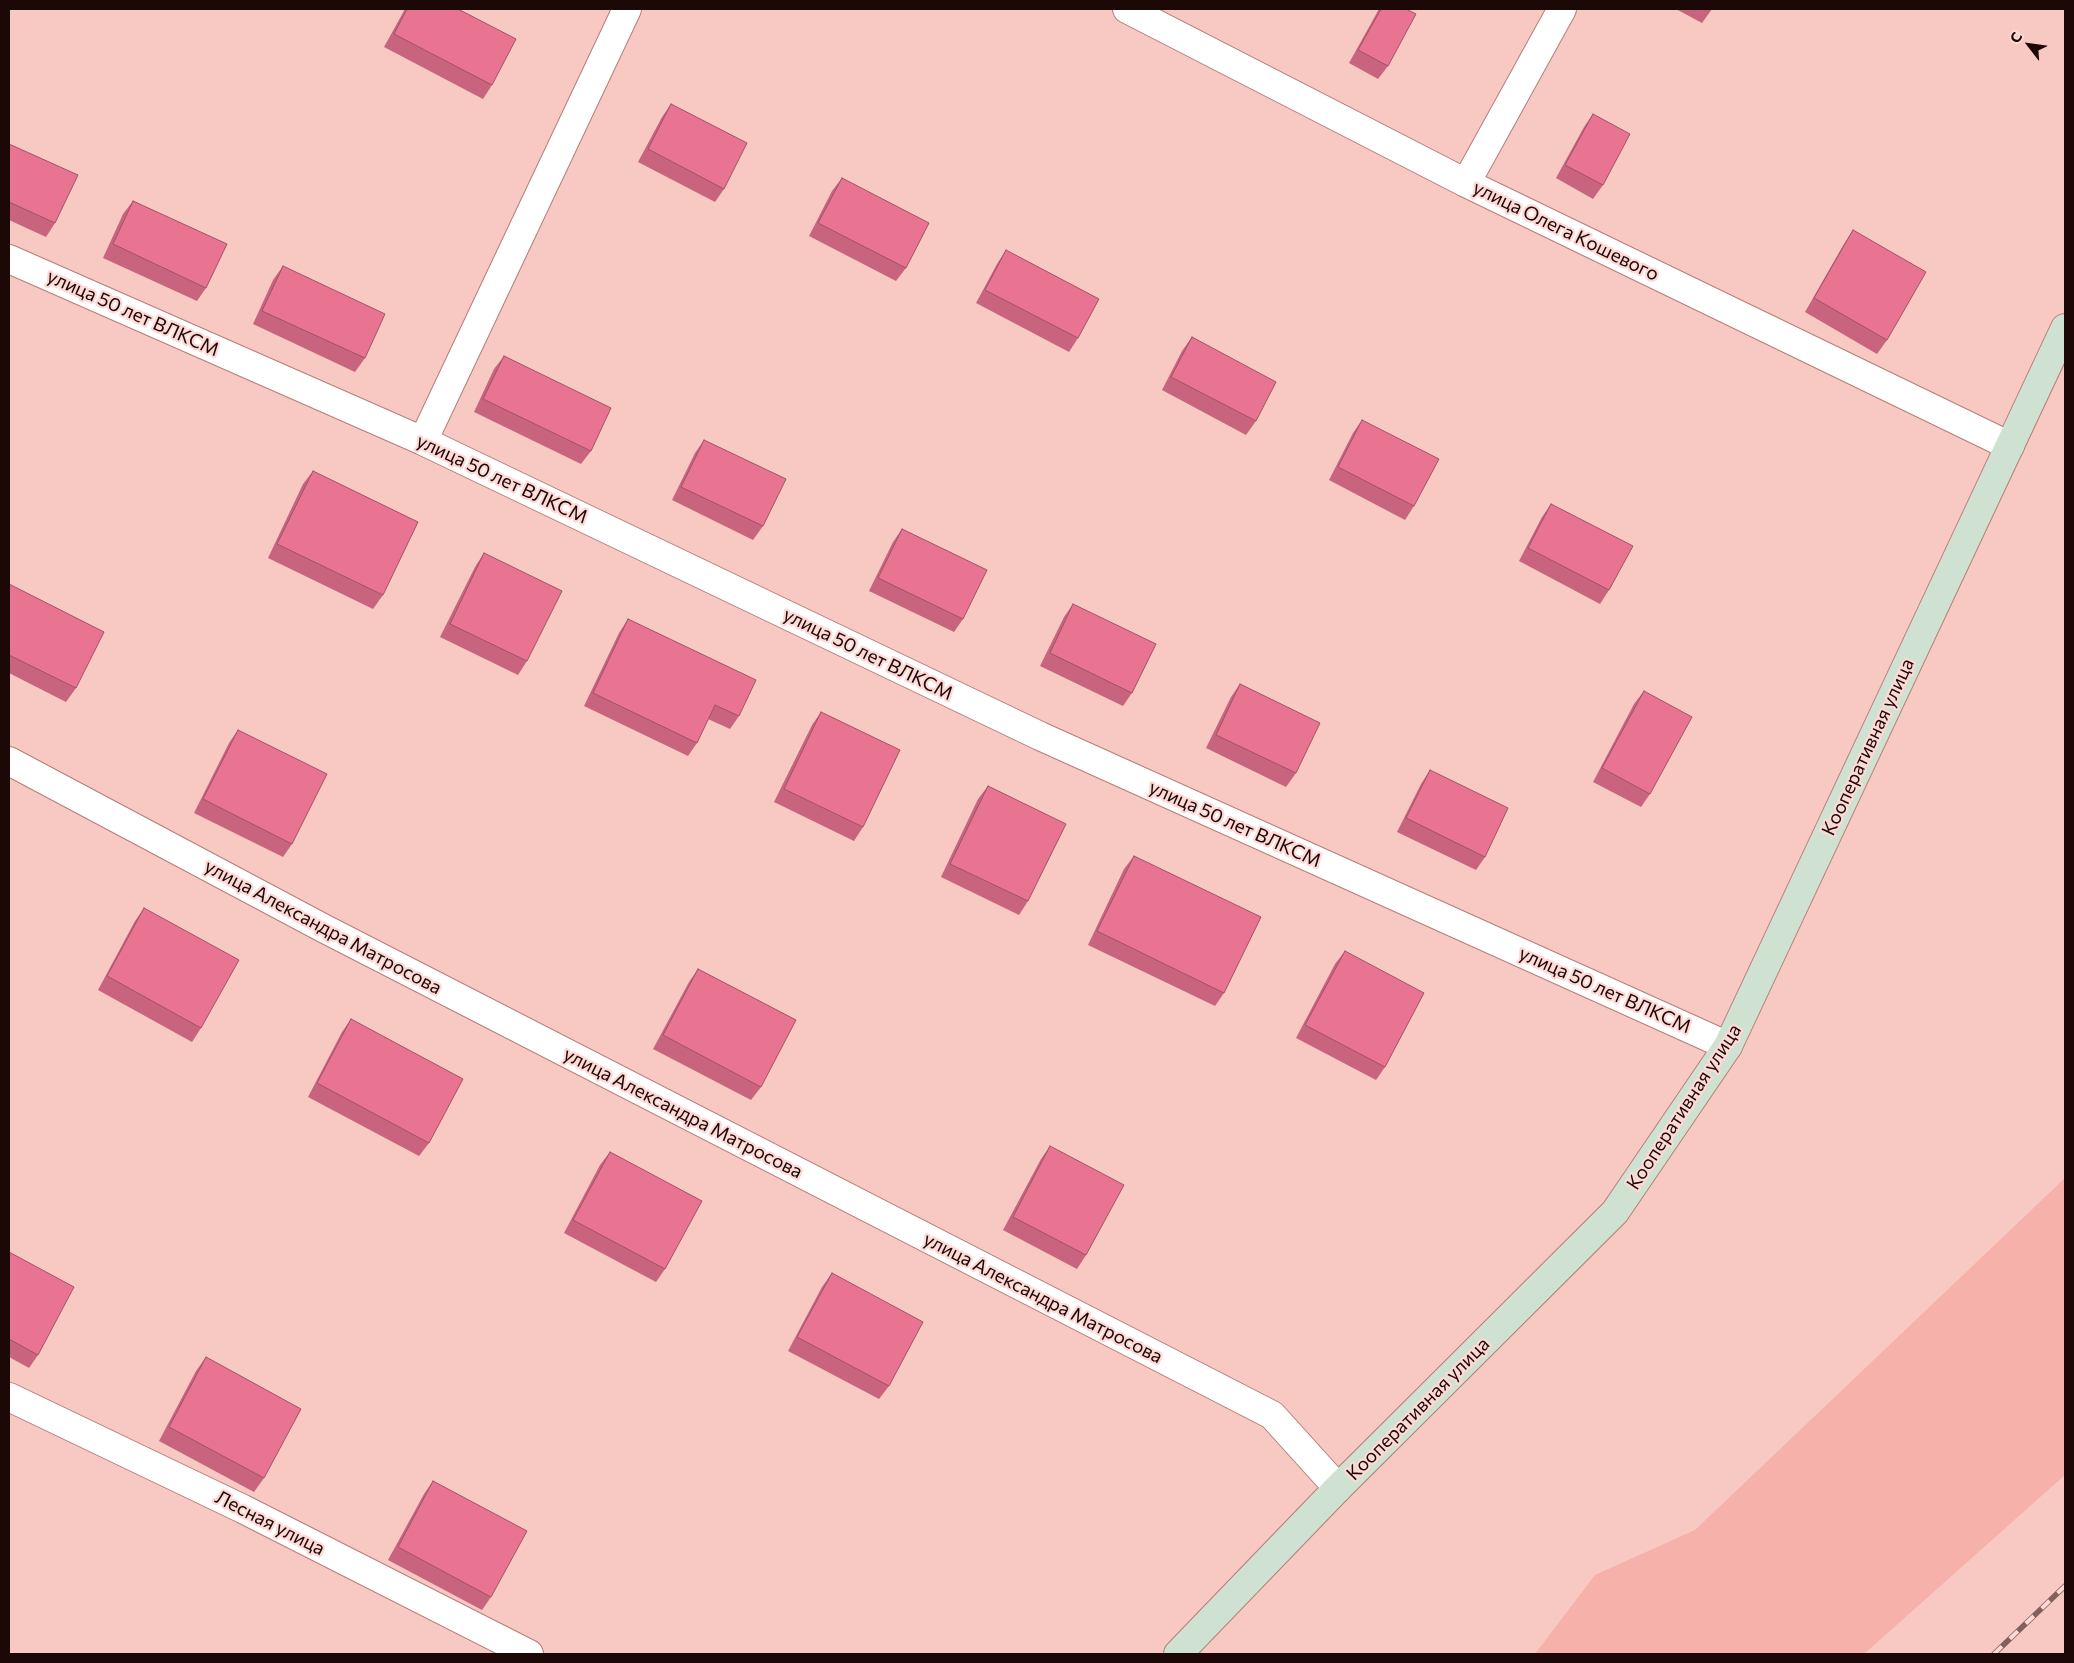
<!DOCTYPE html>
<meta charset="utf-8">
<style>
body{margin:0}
#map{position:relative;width:2074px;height:1663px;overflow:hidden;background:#f8c8c3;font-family:Commissioner,sans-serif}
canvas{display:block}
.frame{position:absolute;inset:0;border:10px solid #1c0807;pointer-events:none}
.north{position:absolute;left:2004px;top:20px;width:50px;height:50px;-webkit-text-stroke:4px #fed9d5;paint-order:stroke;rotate:300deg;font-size:14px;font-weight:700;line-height:20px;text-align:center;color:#1c0807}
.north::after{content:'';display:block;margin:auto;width:18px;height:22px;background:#1c0807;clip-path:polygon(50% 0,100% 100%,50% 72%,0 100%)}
</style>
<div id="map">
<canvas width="2074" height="1663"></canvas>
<div class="frame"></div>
<div class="north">С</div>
</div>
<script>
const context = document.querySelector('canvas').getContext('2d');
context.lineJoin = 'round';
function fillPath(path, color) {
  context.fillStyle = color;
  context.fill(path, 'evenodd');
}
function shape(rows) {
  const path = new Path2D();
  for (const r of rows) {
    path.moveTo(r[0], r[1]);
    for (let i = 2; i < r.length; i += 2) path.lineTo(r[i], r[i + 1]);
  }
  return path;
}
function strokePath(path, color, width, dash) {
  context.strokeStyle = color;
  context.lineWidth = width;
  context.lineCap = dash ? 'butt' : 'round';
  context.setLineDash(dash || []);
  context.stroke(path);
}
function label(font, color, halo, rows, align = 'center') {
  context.font = font + ' Commissioner,sans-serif';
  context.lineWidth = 4.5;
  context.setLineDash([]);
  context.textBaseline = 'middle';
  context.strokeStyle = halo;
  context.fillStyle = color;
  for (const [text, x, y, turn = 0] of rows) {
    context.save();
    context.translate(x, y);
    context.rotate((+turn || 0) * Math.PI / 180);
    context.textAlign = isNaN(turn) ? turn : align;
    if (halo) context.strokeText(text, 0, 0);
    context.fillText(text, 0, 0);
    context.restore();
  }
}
fillPath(shape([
 [2065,1178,2065,1475,1864,1654,1535,1654,1595,1575,1695,1530]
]), '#f6b1ab');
const minor = shape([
 [1127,9,1466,183,2010,446],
 [1466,183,1562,9],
 [9,259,423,441,1040,736,1728,1046],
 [423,441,627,9],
 [9,761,323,928,1272,1415,1338,1488],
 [9,1397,243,1509,529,1654]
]);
const secondary = shape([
 [1178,1654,1338,1488,1615,1212,1728,1046,2065,328]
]);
strokePath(minor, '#b57e78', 30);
strokePath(secondary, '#b57e78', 30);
strokePath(minor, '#fff', 28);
strokePath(secondary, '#cfe1d0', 28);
const rail = shape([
 [1994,1654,2065,1586]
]);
strokePath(rail, '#81605d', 5.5);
strokePath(rail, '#fed9d5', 4, [11]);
fillPath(shape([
 [405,9,458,9,492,85,483,99,384,47],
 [1379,9,1406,9,1388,66,1378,79,1349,63],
 [1676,9,1712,9,1702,23],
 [671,104,724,189,715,202,638,162,662,117],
 [1593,114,1603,185,1593,199,1556,178,1584,127],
 [9,144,55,223,46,237,9,220],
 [842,178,906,268,896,281,809,236,832,191],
 [133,201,206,288,197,301,103,258,123,214],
 [1853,230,1887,340,1877,354,1805,312,1844,244],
 [1006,250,1078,338,1069,352,976,303,997,264],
 [283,266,365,358,355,372,253,324,273,280],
 [1192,337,1256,421,1246,435,1162,390,1182,351],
 [504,356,591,451,581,464,474,412,494,369],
 [1362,420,1414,506,1405,520,1329,480,1353,433],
 [704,440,763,526,753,540,672,500,695,453],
 [313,471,383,595,373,609,268,558,303,484],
 [1551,504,1609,590,1600,604,1519,561,1542,517],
 [902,529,963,619,954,632,869,591,893,542],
 [484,553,527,661,518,675,440,637,475,567],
 [9,584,76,688,66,702,9,673],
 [1073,604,1132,693,1123,706,1040,666,1064,617],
 [628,619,739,716,730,729,708,719,697,743,688,756,584,706,619,633],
 [1240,684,1296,773,1286,787,1206,748,1231,697],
 [1644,691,1650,794,1641,807,1593,782,1634,704],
 [821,712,863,827,854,841,774,802,812,725],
 [238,730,292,844,283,857,194,813,229,743],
 [1430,770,1485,857,1476,870,1397,832,1421,784],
 [988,786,1028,901,1019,915,941,877,978,799],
 [1134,856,1224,993,1215,1006,1088,945,1124,869],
 [144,908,201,1028,192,1042,98,990,135,921],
 [1345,951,1385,1067,1376,1080,1296,1038,1335,964],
 [698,969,761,1087,751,1100,653,1049,689,982],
 [351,1019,429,1143,419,1156,308,1097,342,1032],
 [1050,1146,1086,1255,1077,1269,1003,1230,1041,1159],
 [610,1152,665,1269,656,1282,564,1233,600,1165],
 [9,1252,38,1355,29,1368,9,1357],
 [832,1273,889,1386,879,1399,788,1351,822,1287],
 [206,1357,264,1478,254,1492,159,1441,196,1371],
 [433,1481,491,1597,482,1610,388,1560,424,1494]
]), '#c8647e');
const building = shape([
 [407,9,458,9,516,39,492,85,394,34,407,9],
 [1381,9,1406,9,1416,14,1388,66,1358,50,1381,9],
 [671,104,747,143,724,189,648,149,671,104],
 [1593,114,1630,134,1603,185,1565,165,1593,114],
 [9,144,78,175,55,223,9,202,9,144],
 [842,178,929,223,906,268,818,223,842,178],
 [133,201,227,244,206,288,113,244,133,201],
 [1853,230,1926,272,1887,340,1814,298,1853,230],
 [1006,250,1099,299,1078,338,985,290,1006,250],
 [283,266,385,314,365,358,262,311,283,266],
 [1192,337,1276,382,1256,421,1171,377,1192,337],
 [504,356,611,408,591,451,483,399,504,356],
 [1362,420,1439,459,1414,506,1338,467,1362,420],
 [704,440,786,479,763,526,681,487,704,440],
 [313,471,418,522,383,595,277,544,313,471],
 [1551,504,1633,546,1609,590,1528,548,1551,504],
 [902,529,987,570,963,619,878,578,902,529],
 [484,553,562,591,527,661,450,624,484,553],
 [9,584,104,632,76,688,9,655,9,584],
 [1073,604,1156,644,1132,693,1050,653,1073,604],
 [628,619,756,680,739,716,715,705,697,743,593,693,628,619],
 [1240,684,1320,723,1296,773,1216,735,1240,684],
 [1644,691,1692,717,1650,794,1602,768,1644,691],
 [821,712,900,750,863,827,784,789,821,712],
 [238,730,327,774,292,844,203,799,238,730],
 [1430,770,1508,808,1485,857,1406,818,1430,770],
 [988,786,1066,824,1028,901,950,864,988,786],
 [1134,856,1261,917,1224,993,1097,931,1134,856],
 [144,908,239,960,201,1028,107,976,144,908],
 [1345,951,1424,993,1385,1067,1305,1025,1345,951],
 [698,969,796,1020,761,1087,663,1035,698,969],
 [351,1019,463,1079,429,1143,317,1083,351,1019],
 [1050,1146,1124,1185,1086,1255,1013,1217,1050,1146],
 [610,1152,702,1201,665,1269,573,1220,610,1152],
 [9,1252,74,1287,38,1355,9,1339,9,1252],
 [832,1273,923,1322,889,1386,797,1337,832,1273],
 [206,1357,301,1409,264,1478,169,1427,206,1357],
 [433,1481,527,1531,491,1597,398,1547,433,1481]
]);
fillPath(building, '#e87492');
strokePath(building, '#a25166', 1);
label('19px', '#1c0807', '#fed9d5', [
 ["улица Олега Кошевого",1566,231,26],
 ["улица 50 лет ВЛКСМ",133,313,24],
 ["улица 50 лет ВЛКСМ",502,479,25],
 ["улица 50 лет ВЛКСМ",868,654,26],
 ["Кооперативная улица",1868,747,-65],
 ["улица 50 лет ВЛКСМ",1235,824,24],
 ["улица Александра Матросова",323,927,28],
 ["улица 50 лет ВЛКСМ",1605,990,24],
 ["Кооперативная улица",1684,1107,-57],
 ["улица Александра Матросова",683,1113,27],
 ["улица Александра Матросова",1043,1298,27],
 ["Кооперативная улица",1418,1409,-45],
 ["Лесная улица",270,1523,27]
]);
</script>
